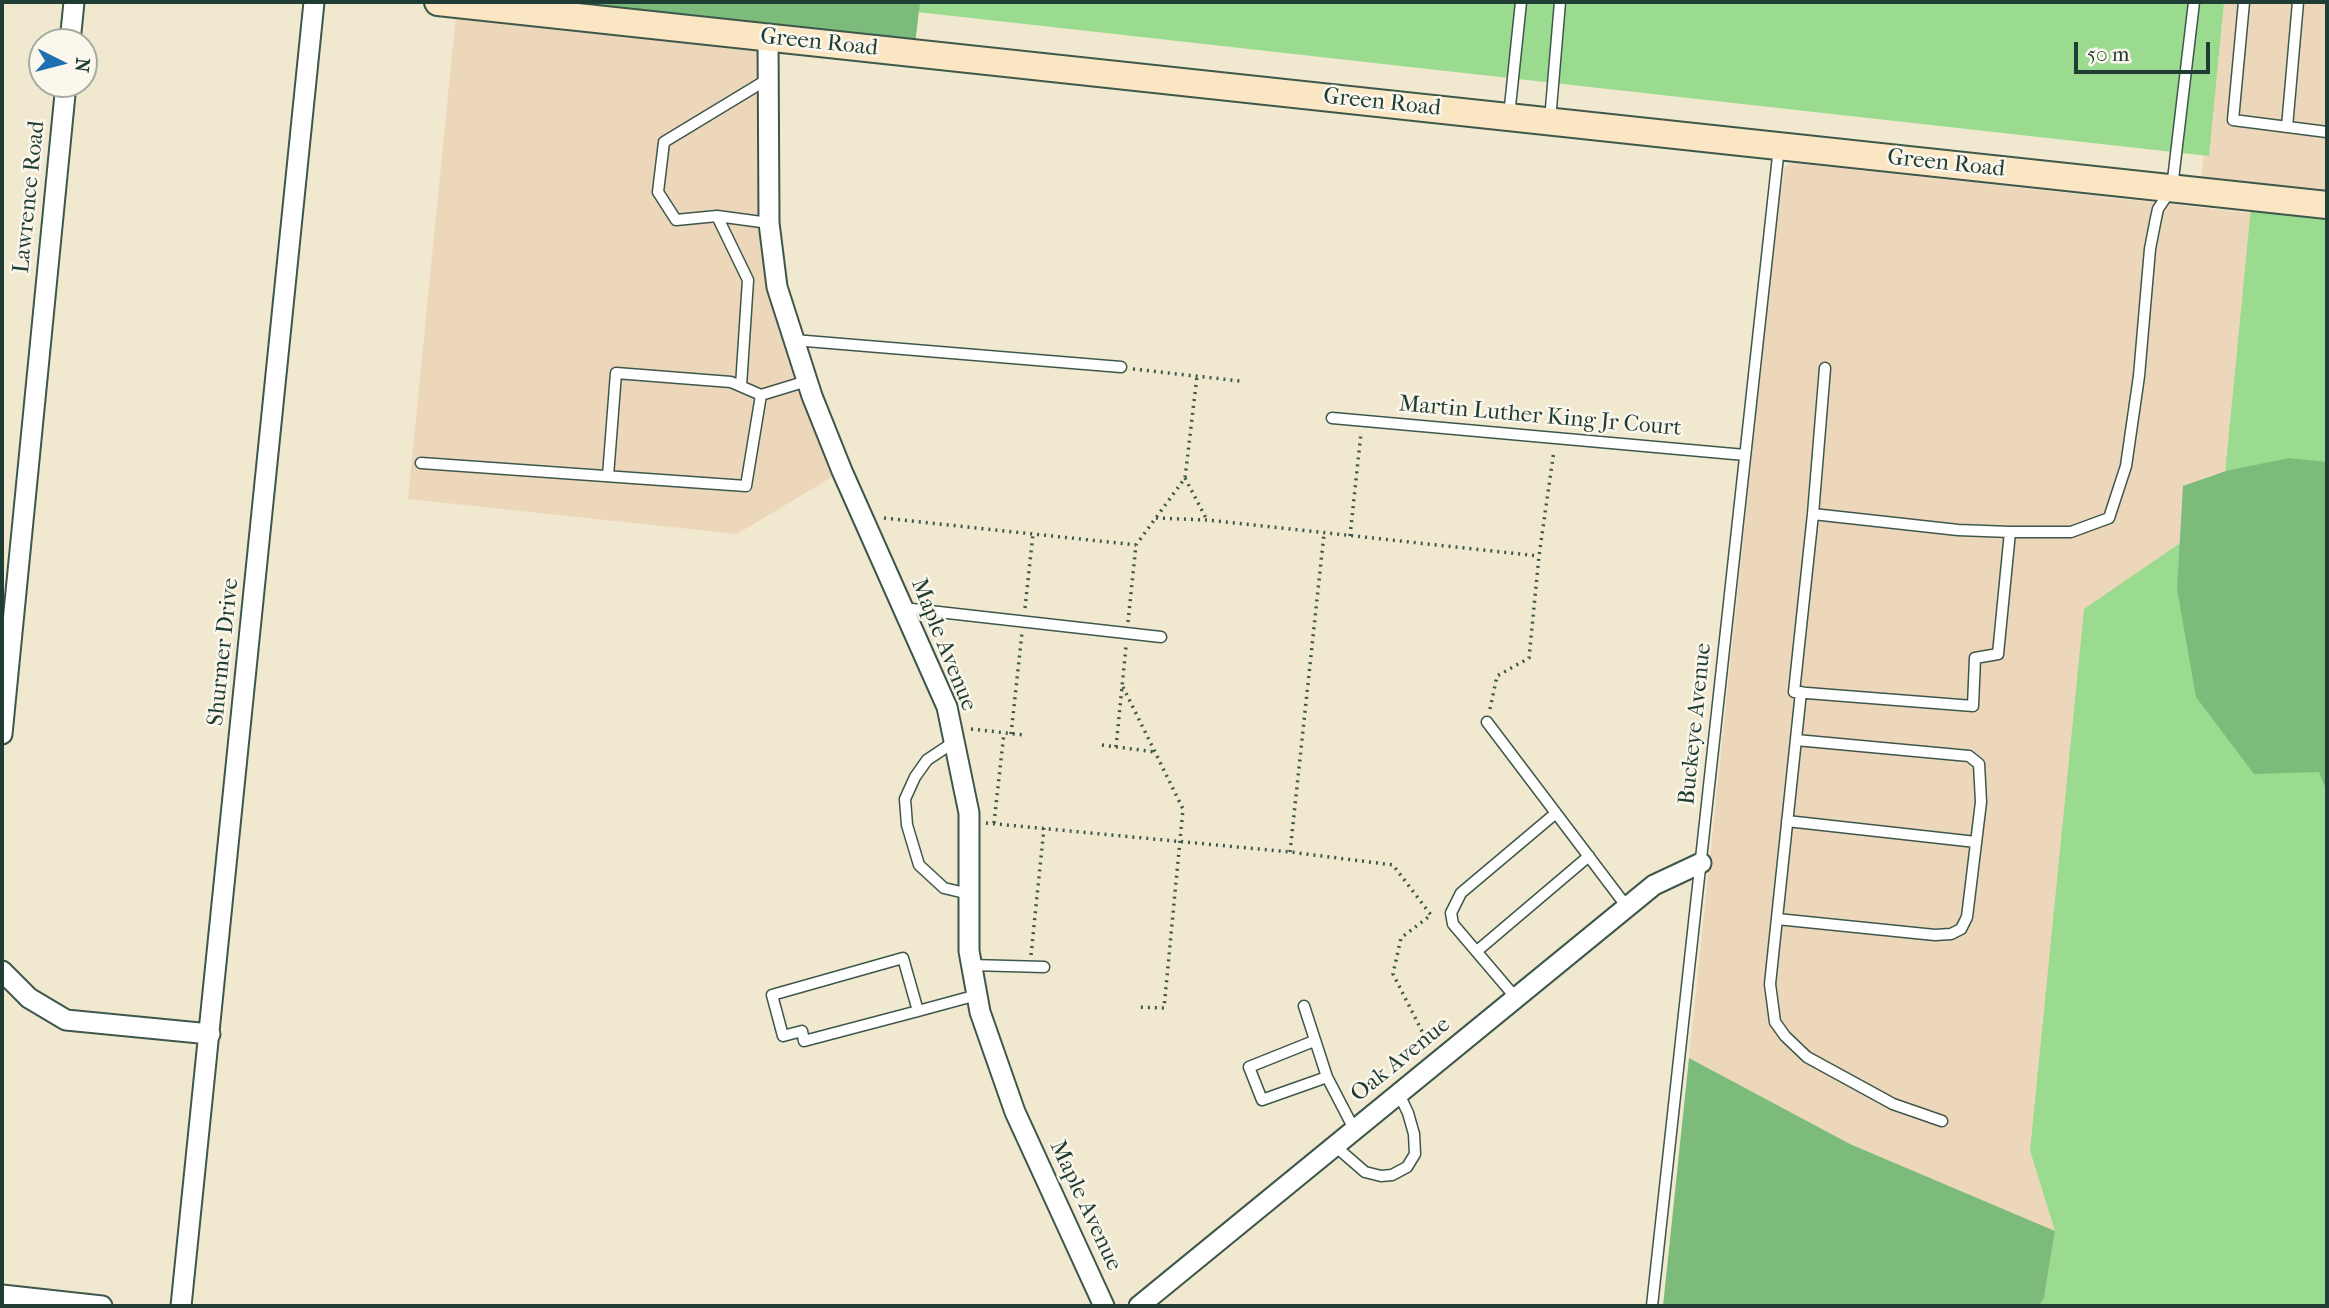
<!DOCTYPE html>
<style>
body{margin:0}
#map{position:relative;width:2329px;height:1308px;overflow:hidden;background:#f0e9cf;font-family:"IM FELL French Canon",serif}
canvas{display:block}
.frame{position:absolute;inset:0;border:4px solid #1f3d34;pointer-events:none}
.north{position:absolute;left:28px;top:28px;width:70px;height:70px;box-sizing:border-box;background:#fbf7ec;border:2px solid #a3ada2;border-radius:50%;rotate:96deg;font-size:19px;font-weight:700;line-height:28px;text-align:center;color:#1f3d34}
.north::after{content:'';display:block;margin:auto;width:24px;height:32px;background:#1f6fb2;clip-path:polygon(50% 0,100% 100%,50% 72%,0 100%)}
.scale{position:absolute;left:2074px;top:42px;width:136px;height:32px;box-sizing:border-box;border:4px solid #1f3d34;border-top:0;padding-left:9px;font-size:21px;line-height:24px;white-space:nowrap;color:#1f3d34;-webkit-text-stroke:5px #fbf7ec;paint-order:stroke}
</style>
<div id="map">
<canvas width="2329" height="1308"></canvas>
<div class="frame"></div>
<div class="north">N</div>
<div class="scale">50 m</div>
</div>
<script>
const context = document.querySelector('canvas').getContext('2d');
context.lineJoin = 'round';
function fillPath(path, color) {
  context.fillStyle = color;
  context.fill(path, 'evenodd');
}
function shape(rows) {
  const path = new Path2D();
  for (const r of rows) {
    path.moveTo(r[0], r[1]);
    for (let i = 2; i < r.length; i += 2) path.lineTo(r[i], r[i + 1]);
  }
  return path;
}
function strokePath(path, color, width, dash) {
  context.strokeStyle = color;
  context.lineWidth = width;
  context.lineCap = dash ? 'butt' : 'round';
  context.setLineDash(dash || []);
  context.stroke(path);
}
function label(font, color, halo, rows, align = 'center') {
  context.font = font + ' "IM FELL French Canon",serif';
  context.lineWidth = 5;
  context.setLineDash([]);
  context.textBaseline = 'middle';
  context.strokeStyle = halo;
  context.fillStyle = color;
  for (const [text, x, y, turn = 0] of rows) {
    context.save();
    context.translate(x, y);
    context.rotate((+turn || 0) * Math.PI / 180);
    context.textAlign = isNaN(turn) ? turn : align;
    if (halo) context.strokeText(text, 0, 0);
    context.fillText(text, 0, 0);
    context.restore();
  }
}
fillPath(shape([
 [2220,2,2327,2,2327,1306,2030,1151,2055,1231,1850,1144,1689,1058,1777,215,1785,167,1792,163,2250,213,2252,197,2200,191],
 [457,4,768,37,777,287,842,471,737,534,408,499]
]), '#edd7bb');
fillPath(shape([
 [918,2,2224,2,2209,156,917,12],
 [2252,197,2327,205,2327,1306,2039,1306,2044,1298,2055,1231,2030,1151,2084,609,2221,515]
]), '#9bdb90');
fillPath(shape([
 [575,2,920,2,914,53,574,17],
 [2289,458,2327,462,2327,792,2319,772,2254,774,2196,697,2177,589,2183,486,2226,471],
 [1689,1058,1850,1144,2055,1231,2044,1298,2039,1306,1663,1306]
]), '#7cbb7a');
const lane = shape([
 [2244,2,2233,120,2327,132],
 [768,79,664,142,658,192,676,220,717,216,769,223],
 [1509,116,1521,2],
 [1550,120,1560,2],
 [2287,127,2298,2],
 [717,216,748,280,741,386],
 [794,340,1121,367],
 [1332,418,1745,455],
 [421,463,746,486,761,395,807,381],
 [608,476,616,373,731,382,761,395],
 [1813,514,1825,368],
 [2010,532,1998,654,1975,658,1973,706,1794,692,1813,514,1958,530,2010,532,2071,532,2109,518,2126,466,2139,376,2150,249,2156,218,2158,209,2172,188,2194,2],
 [903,608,1161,637],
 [1801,692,1770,984,1775,1022,1785,1036,1807,1057,1893,1104,1942,1121],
 [1487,722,1627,907],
 [954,742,927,760,915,777,905,799,907,825,919,865,944,888,969,894],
 [1787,821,1976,842],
 [1777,919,1935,935,1951,934,1961,929,1967,917,1981,802,1979,764,1969,756,1796,740],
 [1477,951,1589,856],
 [971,965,1044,967],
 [1516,998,1453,924,1451,913,1461,893,1556,813],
 [1304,1006,1327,1077,1354,1129],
 [918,1011,903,958,772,995,783,1036,802,1031,804,1041,918,1011,977,995],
 [1314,1041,1249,1067,1262,1100,1327,1077],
 [1335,1146,1365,1172,1381,1176,1392,1175,1407,1167,1415,1154,1414,1134,1408,1113,1399,1094],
 [1652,1306,1779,147]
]);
const street = shape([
 [768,37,769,223,777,287,812,396,842,471,947,707,969,813,969,951,980,1012,1015,1112,1104,1306],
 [70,42,74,2],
 [2,734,66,84],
 [2,971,29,998,66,1020,210,1034],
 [2,1295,102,1306],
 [181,1306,314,2],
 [1139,1306,1654,885,1701,863]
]);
const secondary = shape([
 [438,2,2327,205]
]);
strokePath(lane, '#3e574b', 13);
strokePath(street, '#3e574b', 23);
strokePath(secondary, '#3e574b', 30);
strokePath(shape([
 [1133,369,1240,381],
 [1185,478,1207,520],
 [884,518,1136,545],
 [1156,518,1207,520,1539,556],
 [1350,536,1361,433],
 [1025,608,1033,534],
 [1128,622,1136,545,1185,478,1197,376],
 [1123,687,1183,809,1164,1008,1136,1007],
 [1490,709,1497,676,1529,658,1539,556,1554,450],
 [971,729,1024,735],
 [1011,734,1022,633],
 [1102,745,1155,752],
 [1116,747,1126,647],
 [986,823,1290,852,1393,865,1431,915,1401,938,1393,974,1429,1045],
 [994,823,1004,733],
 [1290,852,1324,534],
 [1031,955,1044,828]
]), '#3e574b', 3.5, [2, 5]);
strokePath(lane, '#fff', 10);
strokePath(street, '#fff', 19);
strokePath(secondary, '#fbe6c4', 26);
label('23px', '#1f3d34', '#fbf7ec', [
 ["Green Road",819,43,6],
 ["Green Road",1382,103,6],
 ["Green Road",1946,164,6],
 ["Lawrence Road",30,197,-84],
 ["Martin Luther King Jr Court",1540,417,5],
 ["Maple Avenue",943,645,68],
 ["Shurmer Drive",224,652,-84],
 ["Buckeye Avenue",1696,724,-84],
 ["Oak Avenue",1401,1060,-39],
 ["Maple Avenue",1085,1206,65]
]);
</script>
